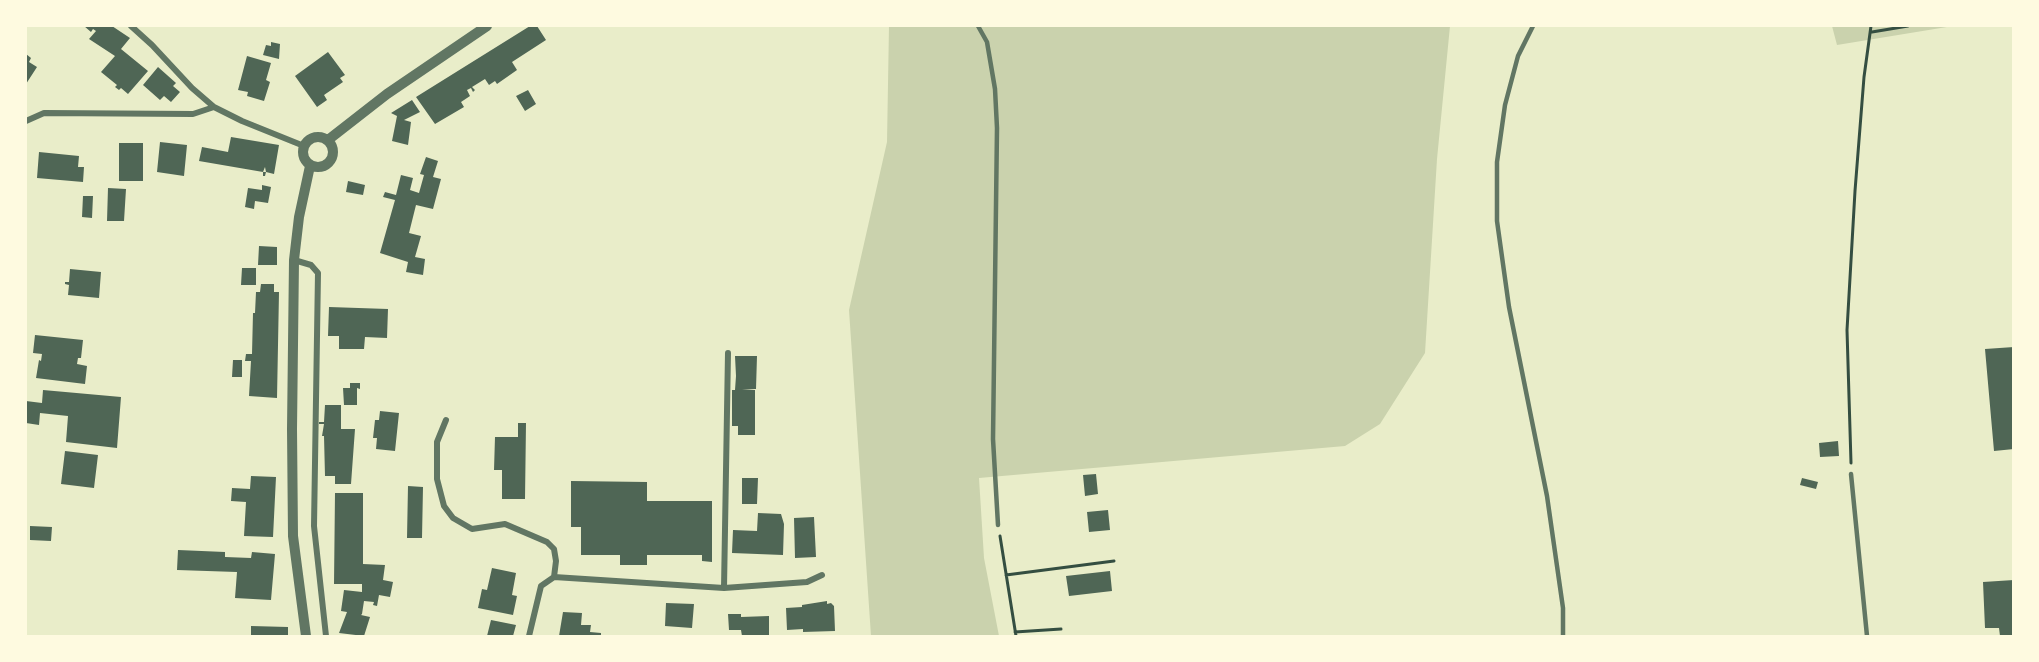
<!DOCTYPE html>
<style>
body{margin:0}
#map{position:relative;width:2039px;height:662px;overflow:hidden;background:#e9edc9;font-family:"Archivo Narrow",sans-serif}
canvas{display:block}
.frame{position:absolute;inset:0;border:27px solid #fefae0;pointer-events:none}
</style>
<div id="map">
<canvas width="2039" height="662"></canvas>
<div class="frame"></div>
</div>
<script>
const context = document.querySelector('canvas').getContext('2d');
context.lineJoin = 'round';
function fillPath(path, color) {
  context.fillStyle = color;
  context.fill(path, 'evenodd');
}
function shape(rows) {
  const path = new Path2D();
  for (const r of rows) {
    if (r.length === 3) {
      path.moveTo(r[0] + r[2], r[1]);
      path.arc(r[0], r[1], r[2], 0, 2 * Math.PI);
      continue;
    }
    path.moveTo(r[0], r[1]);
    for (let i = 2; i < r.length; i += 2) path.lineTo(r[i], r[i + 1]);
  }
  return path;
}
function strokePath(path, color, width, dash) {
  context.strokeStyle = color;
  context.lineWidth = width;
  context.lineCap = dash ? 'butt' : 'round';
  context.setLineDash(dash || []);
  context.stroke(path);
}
fillPath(shape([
 [889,26,1450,26,1437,159,1425,353,1380,424,1345,446,979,478,984,558,999,636,871,636,849,310,887,142],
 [1832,26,1953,26,1837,45]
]), '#cad2ad');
fillPath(shape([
 [84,26,112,26,130,38,121,49,148,71,128,94,121,88,119,90,115,87,117,85,101,72,115,56,89,39,96,31,93,29,91,32],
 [530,26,537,26,546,40,512,62,517,70,497,84,495,81,489,85,485,79,472,87,475,90,473,92,471,88,467,90,470,96,461,102,464,107,435,124,416,97],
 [271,42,280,44,279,59,263,55,266,45,271,46],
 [328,52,345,75,340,78,343,82,324,95,327,100,317,107,295,76],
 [26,54,31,58,29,62,37,67,26,84],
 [247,56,271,63,266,80,270,82,264,101,247,96,248,92,238,90],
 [158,67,176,83,173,86,180,92,171,102,164,96,160,100,143,85],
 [528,90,536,104,525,111,516,96],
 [412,100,420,112,404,120,411,122,408,145,392,141,397,116,391,113],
 [231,137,279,145,274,174,266,172,265,167,263,172,266,172,265,176,263,176,263,172,199,161,202,147,228,152],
 [160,142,187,145,184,176,157,172],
 [119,143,143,143,143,181,119,181],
 [39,152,79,156,78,167,84,167,83,182,37,178],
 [426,157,438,161,433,177,441,179,433,209,416,205,409,233,421,236,415,257,425,259,423,275,406,272,408,262,380,253,395,200,383,197,385,192,396,195,401,175,413,178,410,190,419,193,424,175,420,174],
 [348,181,365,185,363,195,346,192],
 [262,185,271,187,268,203,255,201,254,209,245,207,248,188,262,190],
 [108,188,126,189,124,221,107,221],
 [83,196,93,196,92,218,82,217],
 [259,246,277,247,277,265,258,265],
 [242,268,256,268,256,285,241,285],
 [70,269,101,272,99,298,68,295,69,285,65,284,65,282,69,282],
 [261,284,274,284,274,292,279,292,277,398,249,396,251,361,245,361,246,354,252,354,253,313,255,313,256,292,260,292],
 [329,307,388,309,387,338,365,337,364,349,339,349,339,336,328,336],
 [35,335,83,340,81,358,78,358,77,364,87,366,85,384,36,378,39,360,41,361,42,354,33,353],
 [2014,347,2014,449,1994,451,1985,349],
 [735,356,757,356,756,389,742,389,755,390,755,435,738,435,738,426,732,426,732,390,735,390,736,376],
 [233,360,242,360,242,377,232,377],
 [350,383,360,383,360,389,357,388,357,405,344,405,343,388,350,388],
 [43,390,121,397,117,448,66,442,68,416,40,413,39,425,26,423,26,401,42,403],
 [325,405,341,405,341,429,355,429,351,484,335,484,335,476,325,476,324,436,322,436,324,424,319,424,319,422,324,422],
 [380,411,399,413,395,451,376,449,377,438,373,438,375,420,379,420],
 [518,423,526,423,525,499,502,499,502,470,494,470,495,437,518,437],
 [1838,441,1839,456,1820,457,1819,443],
 [65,451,98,455,94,488,61,484],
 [1096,474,1098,494,1085,496,1083,475],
 [251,476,276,477,273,537,244,536,246,502,231,501,232,488,250,489],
 [742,478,758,478,757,504,742,504],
 [1802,478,1818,482,1816,489,1800,485],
 [571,481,647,482,647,501,712,501,712,562,702,561,702,555,647,555,647,565,620,565,620,555,581,555,581,527,571,527],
 [408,486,423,487,422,538,407,538],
 [335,493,363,493,363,564,385,565,383,580,393,582,390,597,379,595,377,606,373,605,374,602,364,601,362,614,361,615,370,617,364,636,339,633,347,612,341,611,344,590,362,592,362,584,334,584],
 [1108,510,1110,530,1089,532,1087,512],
 [758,513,781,514,784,524,783,555,732,553,733,530,757,531],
 [814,517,816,557,795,558,794,518],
 [30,526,52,527,51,541,30,540],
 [178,550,225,552,225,557,251,558,252,552,275,554,271,600,235,598,237,572,177,570],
 [492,568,516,573,512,595,517,596,513,615,478,608,482,589,487,590],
 [1110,571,1112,591,1069,596,1066,576],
 [2014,580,2014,594,2012,594,2013,627,2012,627,2014,636,2000,636,1999,628,1985,628,1983,582],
 [827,601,827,604,831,603,834,606,835,631,803,632,803,629,787,630,786,608,802,607,802,605],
 [666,603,694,604,692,628,665,626],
 [563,612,582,613,581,625,591,625,590,632,601,633,601,636,559,636],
 [728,614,741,614,741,617,769,616,769,636,742,636,741,630,729,630],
 [491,620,516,625,513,636,487,636],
 [251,626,288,627,288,636,251,636]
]), '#4f6655');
strokePath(shape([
 [1872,32,1908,26],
 [1851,463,1847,330,1855,191,1864,77,1871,26],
 [1000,536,1016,636],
 [1006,575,1114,561],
 [1015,632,1061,629]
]), '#344e41', 3);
strokePath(shape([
 [978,26,987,42,995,89,997,128,993,439,998,525],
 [1533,26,1518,56,1505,105,1497,162,1497,221,1509,307,1547,496,1563,608,1563,636],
 [1851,474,1867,636]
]), '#617663', 4.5);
strokePath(shape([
 [131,26,152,45,192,88,214,107,242,121,304,146],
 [26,121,44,113,193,114,214,107],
 [294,260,311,265,318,273,314,526,326,636],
 [446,420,437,442,437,479,444,506,453,518,472,529,505,524,547,542,554,549,556,561,554,577,541,586,529,636],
 [554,577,724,588,807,582,822,575],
 [724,588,728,353]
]), '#617663', 6);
strokePath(shape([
 [318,152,15],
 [328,140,387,94,487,26],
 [306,636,293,536,292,429,294,260,299,217,310,166]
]), '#617663', 10);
</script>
